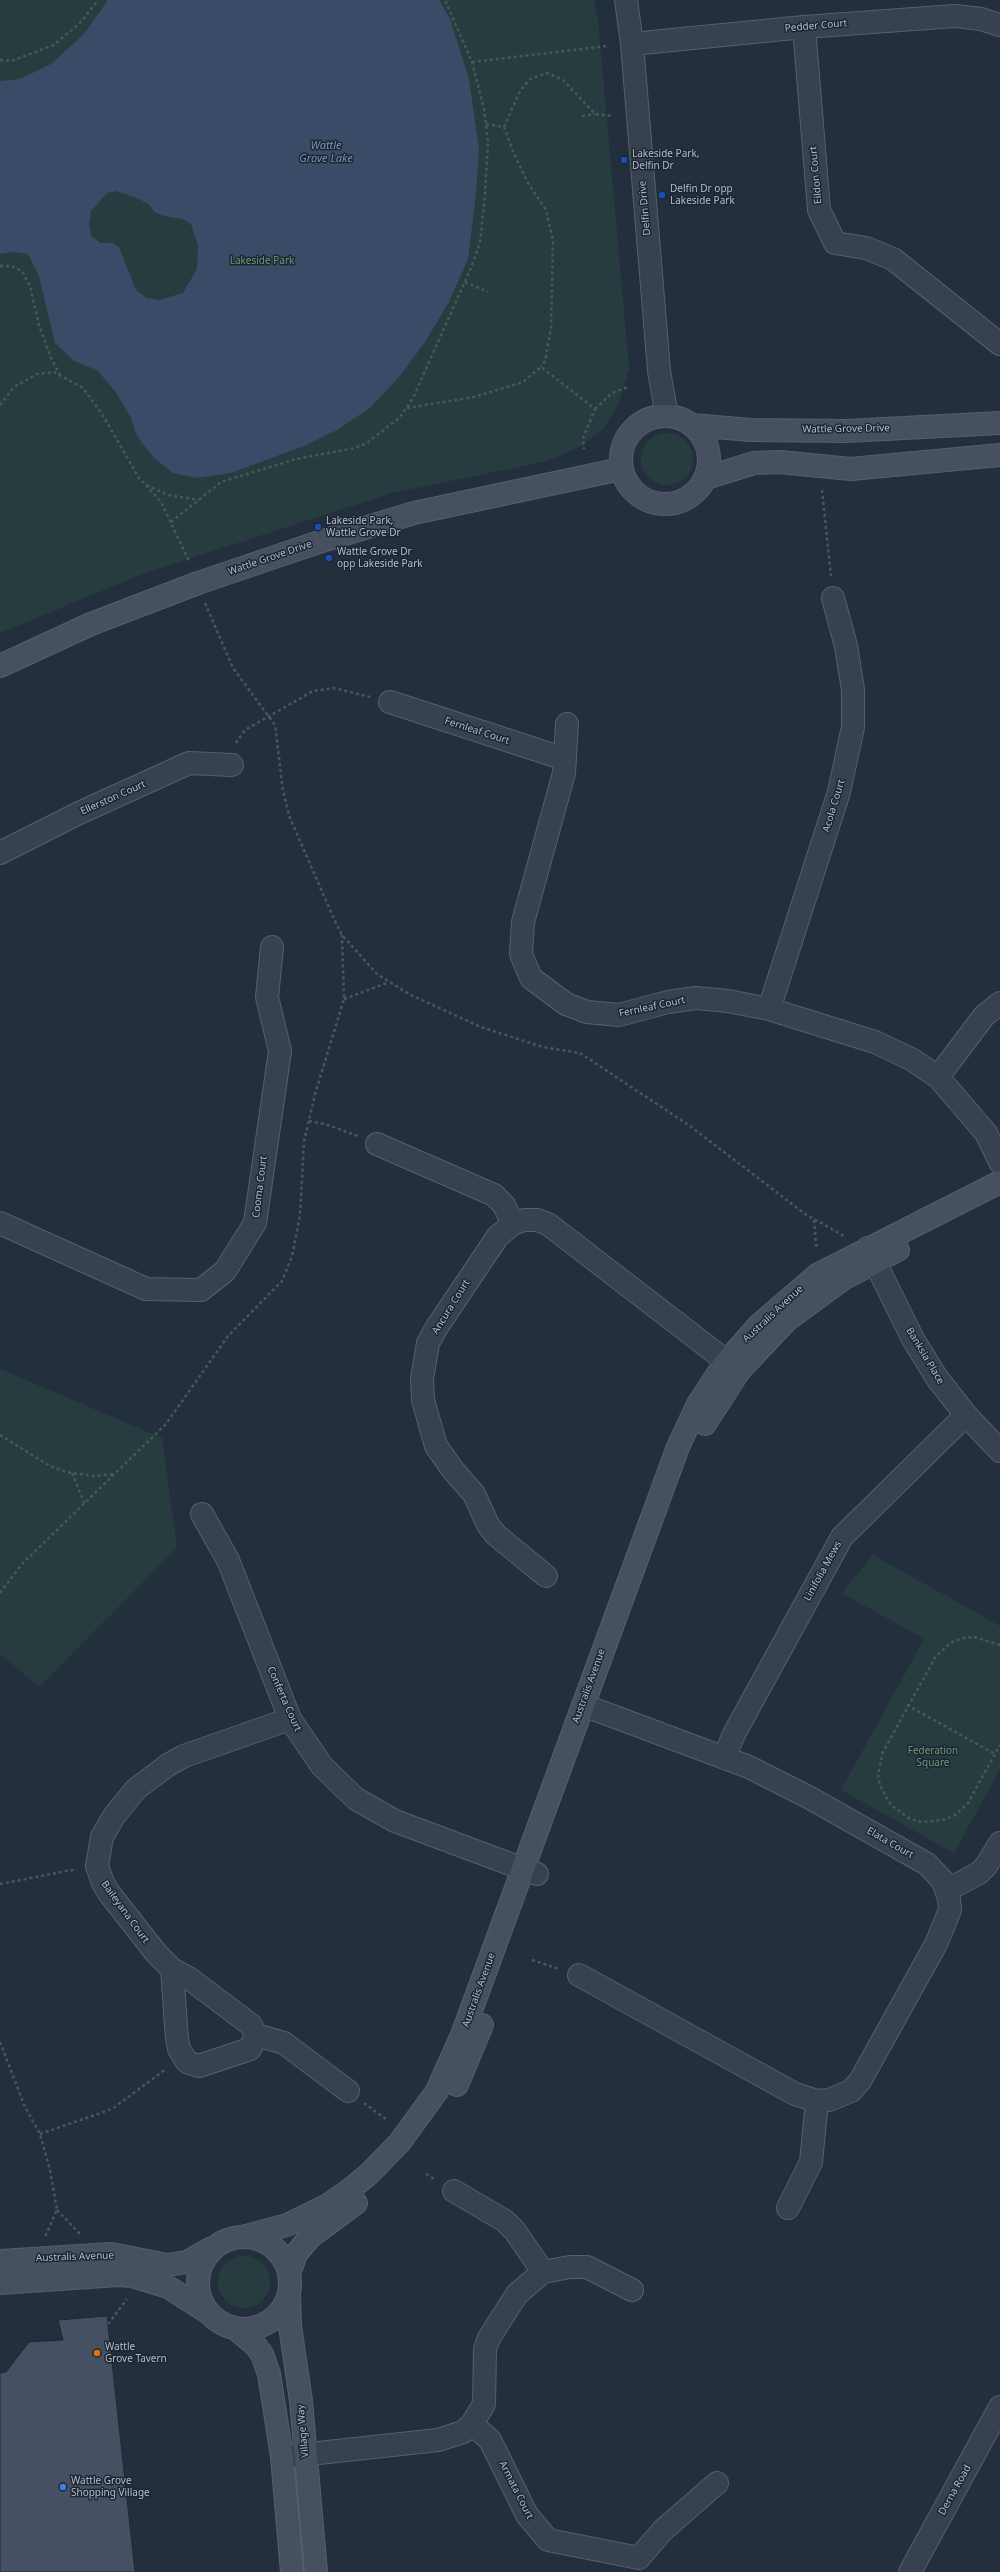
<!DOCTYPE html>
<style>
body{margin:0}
canvas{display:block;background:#242f3e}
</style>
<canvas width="1000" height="2572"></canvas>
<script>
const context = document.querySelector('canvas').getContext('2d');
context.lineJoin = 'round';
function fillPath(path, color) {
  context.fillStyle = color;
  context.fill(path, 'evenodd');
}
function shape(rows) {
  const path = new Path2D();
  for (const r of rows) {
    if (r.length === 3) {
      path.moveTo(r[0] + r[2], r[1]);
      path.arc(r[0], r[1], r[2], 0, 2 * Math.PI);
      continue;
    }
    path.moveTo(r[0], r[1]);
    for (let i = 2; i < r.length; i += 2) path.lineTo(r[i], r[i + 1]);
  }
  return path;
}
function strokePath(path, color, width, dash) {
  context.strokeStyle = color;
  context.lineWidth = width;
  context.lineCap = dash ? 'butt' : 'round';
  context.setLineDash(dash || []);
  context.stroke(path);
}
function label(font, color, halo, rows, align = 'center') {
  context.font = font + ' "Noto Sans",sans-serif';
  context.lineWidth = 3;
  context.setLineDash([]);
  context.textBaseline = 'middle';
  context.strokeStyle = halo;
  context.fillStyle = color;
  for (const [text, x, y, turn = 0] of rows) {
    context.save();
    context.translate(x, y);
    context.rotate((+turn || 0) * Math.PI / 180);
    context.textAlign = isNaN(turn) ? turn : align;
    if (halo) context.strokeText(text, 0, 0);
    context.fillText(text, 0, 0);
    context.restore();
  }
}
fillPath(shape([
 [0,0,594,0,598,20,629,368,619,402,604,428,581,446,547,461,392,493,145,573,0,633],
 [667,459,26],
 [0,1369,162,1438,177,1548,39,1687,0,1654],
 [873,1555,1000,1626,1000,1769,954,1853,841,1790,924,1639,842,1593],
 [244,2282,26]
]), '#263c3f');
fillPath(shape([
 [108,0,439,0,450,19,469,79,479,149,476,194,468,259,449,302,425,342,400,376,370,408,337,430,304,446,231,473,197,478,173,473,153,457,137,436,130,416,115,391,97,370,74,361,55,343,39,276,28,254,13,252,0,254,0,81,20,79,51,64,84,34],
 [116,191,139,199,150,205,154,212,164,216,183,219,191,224,198,245,197,269,183,293,159,300,147,298,136,290,119,247,113,243,101,243,91,236,89,224,91,211,107,193]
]), '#394c67');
const building = shape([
 [107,2316,135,2572,0,2572,0,2373,6,2372,29,2342,63,2340,58,2320,107,2316]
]);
fillPath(building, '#455162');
strokePath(building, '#1f2835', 1);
const street = shape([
 [626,0,632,44,659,371,667,416],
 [804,27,819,210,835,243,866,248,893,259,1000,344],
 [632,44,804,27,955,16,981,19,1000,25],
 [390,702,565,759],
 [567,724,564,773,523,922,521,954,531,978,566,1004,587,1012,619,1015,668,1002,696,998,728,1001,769,1009,875,1042,911,1059,938,1077,986,1133,1000,1162],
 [0,853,77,814,189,763,232,765],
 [769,1009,839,792,853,727,853,690,846,646,833,598],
 [938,1077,984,1016,1000,1003],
 [377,1144,494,1195,504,1205,513,1224],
 [0,1223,146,1289,201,1290,225,1271,255,1223,280,1051,267,997,272,947],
 [868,1248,913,1339,937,1378,966,1415,1000,1451],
 [202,1514,228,1560,290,1719,322,1766,356,1799,395,1821,537,1874],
 [546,1576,496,1535,488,1525,474,1494,453,1470,436,1446,423,1400,422,1379,428,1343,437,1327,498,1236,513,1224,524,1220,537,1220,548,1224,739,1371],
 [724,1758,734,1734,842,1537,966,1415],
 [947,1890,979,1873,986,1866,1000,1843],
 [172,1969,177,2039,179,2049,187,2062,199,2066,250,2049,256,2035,251,2025,190,1979,172,1969,156,1953,109,1893,103,1883,97,1866,102,1837,114,1816,136,1789,168,1765,184,1756,290,1719],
 [579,1975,795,2094,817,2101,829,2100,851,2091,860,2081,936,1944,950,1910,949,1899,943,1881,927,1864,810,1798,749,1767,583,1705],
 [256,2035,284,2043,348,2091],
 [454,2191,505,2221,515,2231,543,2272,570,2267,587,2267,632,2290],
 [788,2208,811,2162,817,2101],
 [472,2424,490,2440,527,2515,548,2540,639,2558,663,2530,717,2483],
 [282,2457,438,2440,463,2432,472,2424,484,2404,485,2349,489,2338,517,2294,543,2272],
 [910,2572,1000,2407]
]);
const secondary = shape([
 [665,460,44],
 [692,425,750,430,847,431,1000,423],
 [706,478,754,463,779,462,851,469,1000,455],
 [0,666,91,624,198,583,322,541,414,513,621,469],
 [705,1424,739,1371,787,1320,843,1279,898,1250],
 [457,2085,482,2025],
 [242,2237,287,2225,328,2205,348,2191,369,2174,400,2142,437,2091,462,2035,678,1447,698,1404,723,1366,759,1325,817,1275,1000,1182],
 [244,2283,46],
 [0,2261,111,2254,167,2265,187,2262,212,2248],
 [289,2274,296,2254,310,2237,356,2203],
 [0,2283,118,2275,132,2276,168,2287,207,2312],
 [289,2293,290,2326,301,2401,316,2572],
 [235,2328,255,2345,262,2354,269,2374,282,2457,292,2572]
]);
strokePath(street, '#565f6c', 24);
strokePath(secondary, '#565f6c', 24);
strokePath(shape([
 [0,60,11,61,54,45,81,22,98,0],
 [472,62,607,46],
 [582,116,595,114],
 [486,124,504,127,514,154,528,183,546,210,553,240,551,328,545,361,541,367],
 [504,127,520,91,530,79,547,73,563,80,595,114,613,116],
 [0,266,11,266,22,271,30,286,39,325,50,356,60,375],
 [465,282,488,292],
 [0,405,14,387,37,374,54,372,83,388,102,414,139,478,146,485,168,495,199,500],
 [407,408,474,397,523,382,541,367,595,409,583,438,584,449],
 [595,409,612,393,628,387],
 [146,485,161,502,190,563],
 [822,490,831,576],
 [171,522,221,482,296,459,355,448,367,443,400,417,413,398,471,268,480,243,485,194,488,142,484,109,472,62,445,0],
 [205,603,233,668,275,725,283,791,290,818,334,919,342,935,377,974,409,994,481,1027,543,1047,580,1053,690,1126,805,1214,844,1236],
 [236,743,245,730,313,691,334,688,370,697],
 [344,999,387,983],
 [309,1121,325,1124,358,1136],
 [814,1220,816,1245,819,1248],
 [0,1435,50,1466,66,1472,94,1476,115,1474],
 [72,1473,85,1505],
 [0,1593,22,1564,166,1424,228,1336,282,1281,292,1256,300,1216,304,1142,315,1094,344,999,342,935],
 [1000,1645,974,1637,963,1638,952,1642,936,1656,883,1752,878,1775,880,1786,891,1805,910,1819,921,1822,943,1820,954,1816,968,1803,1000,1745],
 [907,1705,995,1754],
 [0,1884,77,1869],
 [532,1960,559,1969],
 [0,2042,25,2107,40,2134,50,2170,57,2210,45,2237],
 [364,2103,387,2120],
 [40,2134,112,2109,166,2069],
 [426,2174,436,2180],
 [57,2210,80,2234],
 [108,2324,127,2299]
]), '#44595c', 2.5, [3, 3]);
strokePath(street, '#38414e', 22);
strokePath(secondary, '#465061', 22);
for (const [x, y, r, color] of [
 [624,160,4,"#1a4fb4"],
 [662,195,4,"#1a4fb4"],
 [318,527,4,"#1a4fb4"],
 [329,558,4,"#1a4fb4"],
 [97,2353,4,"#e8710a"],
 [63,2487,4,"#3f7fe0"]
]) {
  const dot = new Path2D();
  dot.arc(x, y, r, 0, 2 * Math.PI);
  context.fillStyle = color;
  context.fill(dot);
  strokePath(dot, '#1d2633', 1.5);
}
label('10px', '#b4bcc9', '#1d2633', [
 ["Pedder Court",816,26,-5],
 ["Eildon Court",816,175,-95],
 ["Delfin Drive",645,208,-95],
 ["Wattle Grove Drive",846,429,-1],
 ["Wattle Grove Drive",270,558,-19],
 ["Fernleaf Court",477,731,18],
 ["Ellerston Court",113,798,-24],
 ["Acola Court",834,806,-73],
 ["Fernleaf Court",652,1007,-12],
 ["Cooma Court",260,1187,-83],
 ["Ancura Court",451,1307,-58],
 ["Australis Avenue",773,1314,-43],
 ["Banksia Place",925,1356,59],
 ["Linifolia Mews",823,1571,-61],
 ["Australis Avenue",589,1686,-70],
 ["Conferta Court",284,1699,66],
 ["Elata Court",890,1843,30],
 ["Baileyana Court",125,1912,54],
 ["Australis Avenue",479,1990,-70],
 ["Australis Avenue",75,2257,-2],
 ["Village Way",303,2431,-95],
 ["Armata Court",516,2490,63],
 ["Derna Road",955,2490,-61]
]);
label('10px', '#b4bcc9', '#1d2633', [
 ["Lakeside Park,",632,154],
 ["Delfin Dr",632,166],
 ["Delfin Dr opp",670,189],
 ["Lakeside Park",670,201],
 ["Lakeside Park,",326,521],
 ["Wattle Grove Dr",326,533],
 ["Wattle Grove Dr",337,552],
 ["opp Lakeside Park",337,564],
 ["Wattle",105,2347],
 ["Grove Tavern",105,2359],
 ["Wattle Grove",71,2481],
 ["Shopping Village",71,2493]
], 'left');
label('10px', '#6b9a76', '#1d2633', [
 ["Lakeside Park",262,261],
 ["Federation",933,1751],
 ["Square",933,1763]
]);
label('italic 11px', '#7c92b1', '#1d2633', [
 ["Wattle",326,146],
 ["Grove Lake",326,159]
]);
</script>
